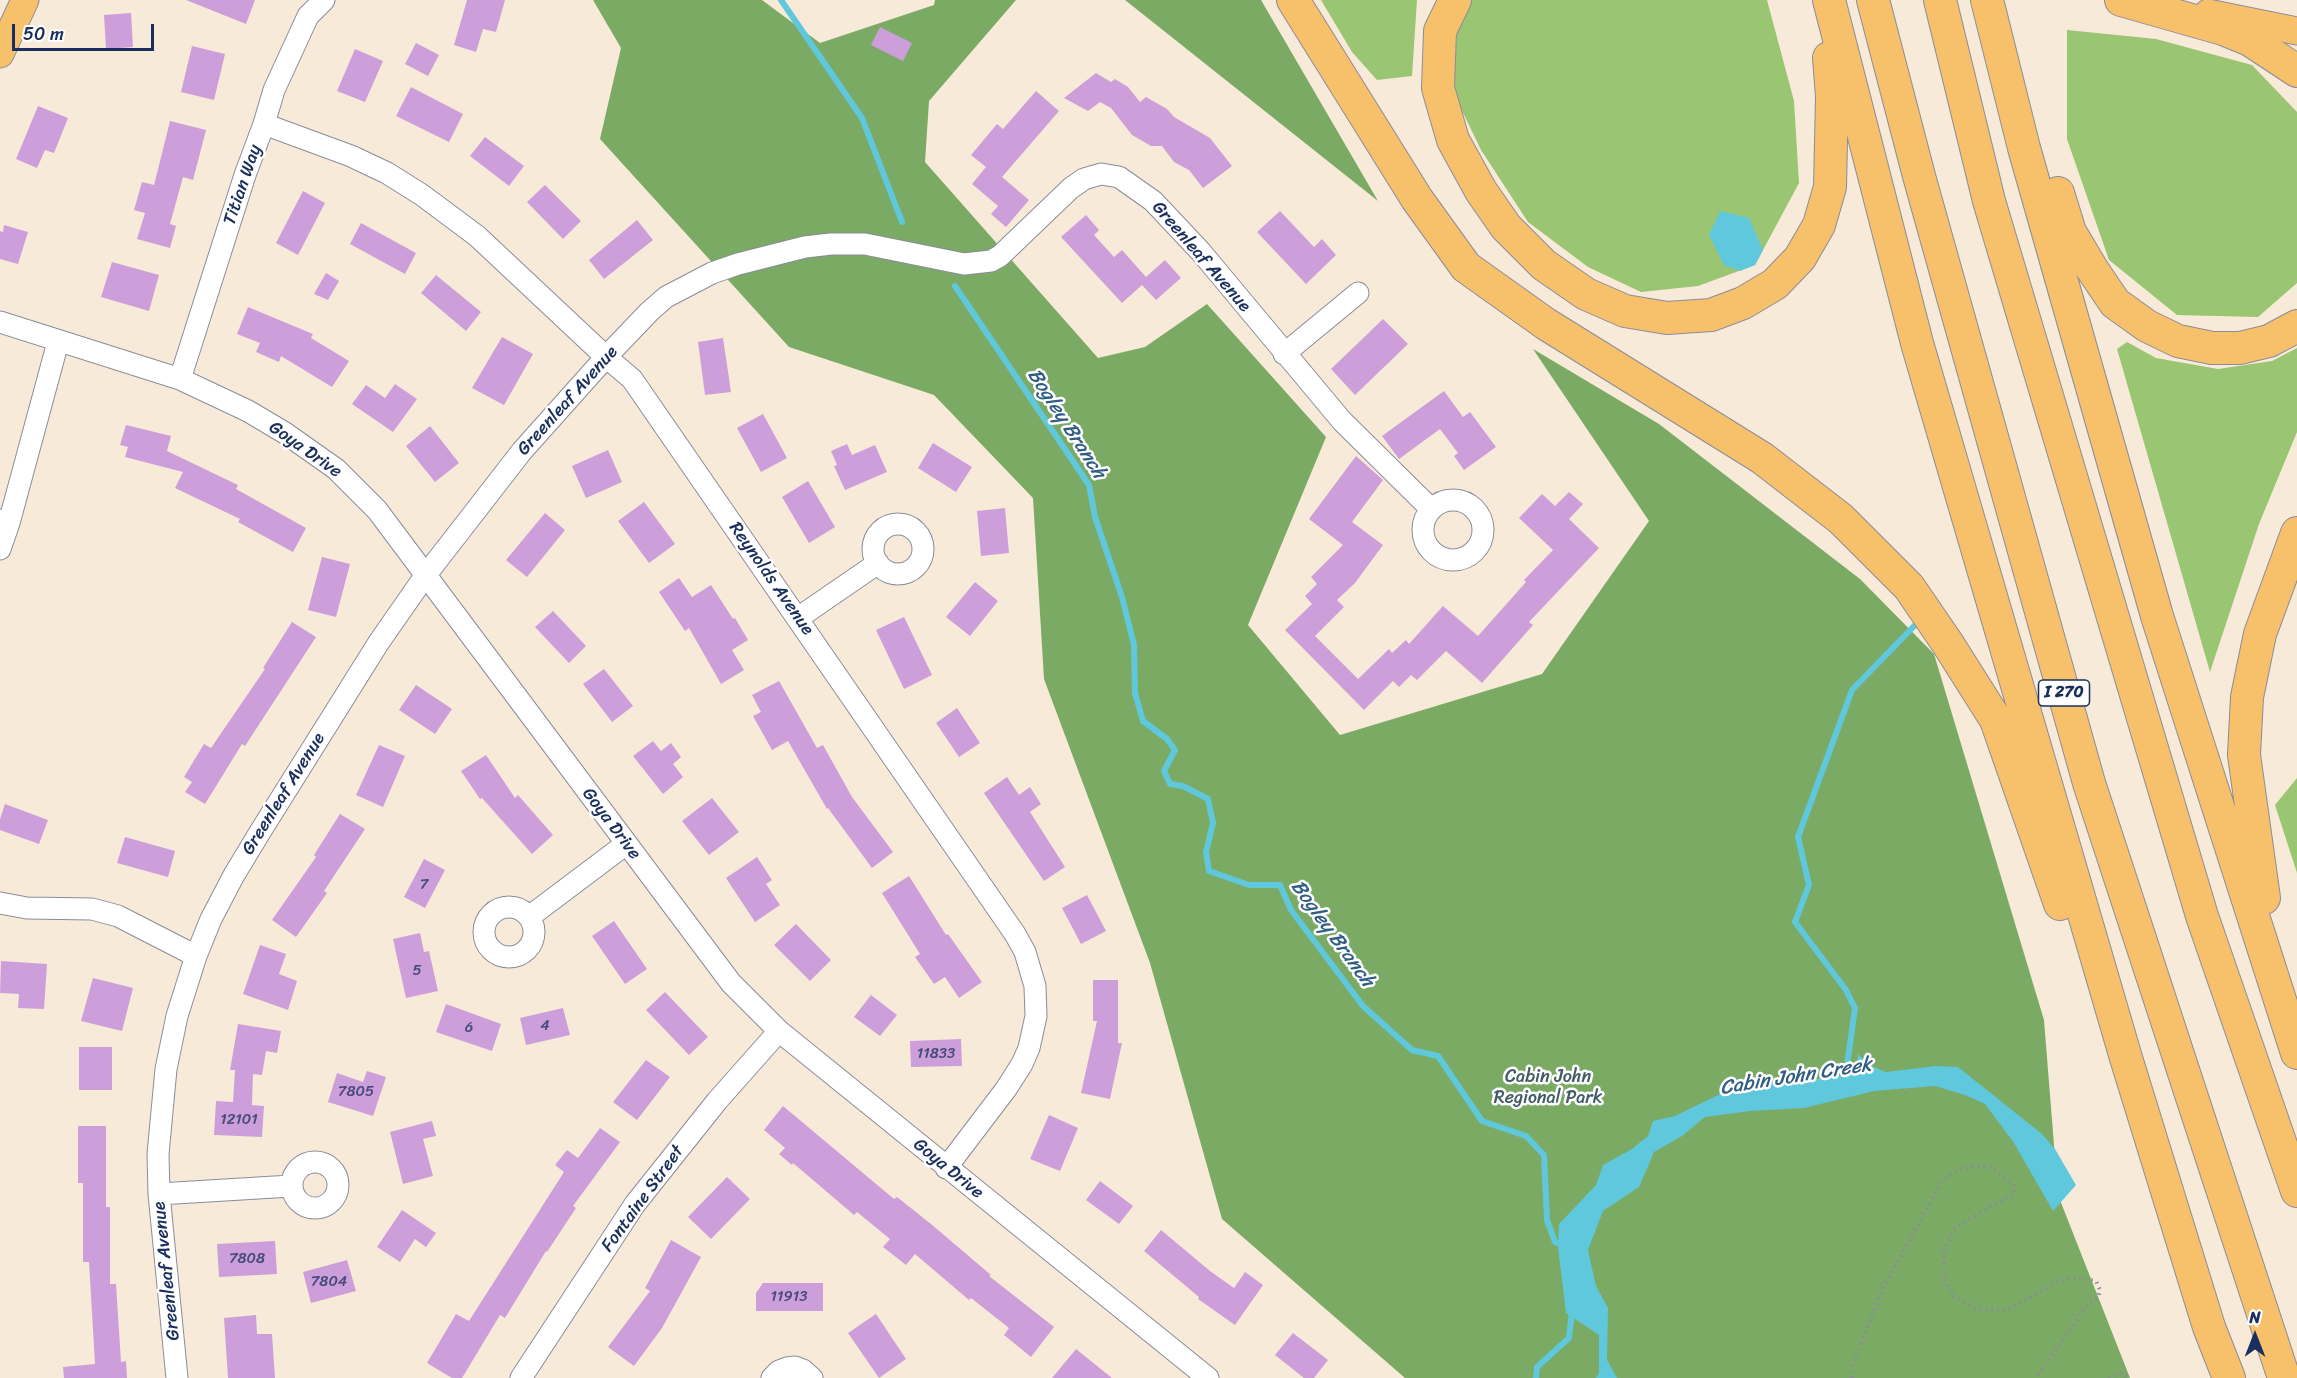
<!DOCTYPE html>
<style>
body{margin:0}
#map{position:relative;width:2297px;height:1378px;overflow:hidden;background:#f8ead8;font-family:Sriracha,sans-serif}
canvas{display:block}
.north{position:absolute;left:2225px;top:1306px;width:60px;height:60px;-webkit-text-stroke:4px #fff;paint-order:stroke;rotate:0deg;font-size:16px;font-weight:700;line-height:24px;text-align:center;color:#1b2f5e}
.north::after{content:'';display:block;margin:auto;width:21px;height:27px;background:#1b2f5e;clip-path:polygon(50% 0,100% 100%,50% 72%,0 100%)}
.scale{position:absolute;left:12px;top:24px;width:142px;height:27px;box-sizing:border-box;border:3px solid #1b2f5e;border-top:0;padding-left:8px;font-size:18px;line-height:21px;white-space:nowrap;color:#1b2f5e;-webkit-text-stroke:4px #fff;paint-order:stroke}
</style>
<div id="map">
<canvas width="2297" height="1378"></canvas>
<div class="north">N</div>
<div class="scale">50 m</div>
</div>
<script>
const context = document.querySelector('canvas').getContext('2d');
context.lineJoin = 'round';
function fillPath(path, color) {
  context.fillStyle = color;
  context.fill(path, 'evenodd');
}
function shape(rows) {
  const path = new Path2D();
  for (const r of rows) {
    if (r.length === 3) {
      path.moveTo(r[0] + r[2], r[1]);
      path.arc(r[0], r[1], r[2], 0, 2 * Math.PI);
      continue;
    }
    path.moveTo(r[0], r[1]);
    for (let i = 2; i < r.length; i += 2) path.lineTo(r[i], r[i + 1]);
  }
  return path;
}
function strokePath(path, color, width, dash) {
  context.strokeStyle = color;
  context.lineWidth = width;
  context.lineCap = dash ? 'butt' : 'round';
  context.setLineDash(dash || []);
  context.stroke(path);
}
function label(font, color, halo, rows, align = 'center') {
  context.font = font + ' Sriracha,sans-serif';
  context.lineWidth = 5;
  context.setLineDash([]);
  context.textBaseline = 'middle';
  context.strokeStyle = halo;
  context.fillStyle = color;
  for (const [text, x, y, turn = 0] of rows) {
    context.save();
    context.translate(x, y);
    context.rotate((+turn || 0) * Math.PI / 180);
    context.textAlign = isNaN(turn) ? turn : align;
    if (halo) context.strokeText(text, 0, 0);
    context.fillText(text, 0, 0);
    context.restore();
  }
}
fillPath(shape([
 [1321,0,1417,0,1412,76,1377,80,1352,52],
 [1472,0,1767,0,1794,101,1799,183,1755,265,1698,286,1641,292,1588,267,1528,222,1481,150,1454,94,1456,27],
 [2067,30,2156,39,2252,65,2297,112,2297,283,2258,317,2177,315,2109,260,2067,139],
 [2127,342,2156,358,2218,369,2272,361,2297,348,2297,432,2259,524,2210,672,2117,349],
 [2297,778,2297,873,2275,805]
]), '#9ac572');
fillPath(shape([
 [593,0,762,0,820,43,934,5,935,0,1016,0,929,101,925,162,1098,358,1145,347,1207,304,1326,437,1248,625,1340,735,1542,674,1649,521,1533,349,1659,424,1860,579,1934,654,2044,1020,2058,1195,2130,1378,1405,1378,1222,1219,1150,963,1044,679,1033,498,934,395,789,347,600,139,621,48],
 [1125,0,1261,0,1378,201]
]), '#7baa64');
fillPath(shape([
 [1720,211,1749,218,1763,250,1755,265,1740,271,1724,265,1709,235],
 [1858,1054,1869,1065,1886,1072,1936,1066,1958,1067,2042,1134,2055,1149,2076,1185,2053,1211,2014,1143,1985,1104,1965,1095,1935,1086,1874,1091,1804,1108,1750,1111,1705,1117,1682,1136,1654,1152,1639,1187,1603,1211,1588,1250,1596,1286,1608,1308,1607,1360,1617,1378,1596,1378,1599,1373,1599,1335,1566,1313,1558,1247,1559,1224,1596,1185,1603,1165,1632,1149,1648,1136,1653,1121,1675,1116,1720,1094,1743,1086,1828,1078,1857,1073]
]), '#60c8dc');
strokePath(shape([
 [781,0,862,118,902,222],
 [955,286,1089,485,1095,517,1122,597,1134,645,1135,693,1143,721,1167,739,1175,750,1164,771,1170,784,1183,786,1208,799,1213,823,1206,852,1209,871,1249,885,1280,885,1291,910,1363,1006,1412,1050,1438,1056,1482,1121,1526,1136,1544,1155,1547,1220,1555,1242,1565,1246],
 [1845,1080,1855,1008,1846,990,1795,922,1809,885,1798,837,1852,690,1918,622],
 [1536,1378,1537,1367,1569,1338,1572,1311]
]), '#60c8dc', 6);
fillPath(shape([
 [186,0,255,0,246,24],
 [467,0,505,0,496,32,483,29,476,52,454,45],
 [131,13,133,47,106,49,104,15],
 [880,27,912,43,903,61,871,45],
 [416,43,439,55,428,76,405,64],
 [192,46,225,54,214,100,181,92],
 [355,49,383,61,365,102,337,91],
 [1096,73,1111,82,1115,79,1128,87,1140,102,1146,97,1167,109,1174,117,1210,138,1232,166,1203,188,1189,170,1174,162,1162,146,1151,146,1132,135,1111,108,1100,102,1088,111,1064,98],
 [411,87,463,114,449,142,396,116],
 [1036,91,1059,111,1002,177,1029,200,1006,227,991,214,998,206,972,184,986,167,971,155,997,124,1003,129],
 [38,106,68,118,54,153,45,150,37,168,16,159],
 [170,121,206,130,193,180,183,177,170,224,176,226,170,248,137,239,145,213,134,210,142,182,154,185],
 [485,137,524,166,509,186,470,156],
 [545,185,581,221,563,239,527,202],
 [303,191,325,203,298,255,276,243],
 [1280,211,1314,247,1322,239,1336,255,1306,284,1257,232],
 [1086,215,1099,230,1094,235,1114,257,1122,250,1146,277,1165,260,1181,278,1156,300,1142,285,1122,303,1061,237],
 [637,220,653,240,604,279,589,260],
 [361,223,416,253,405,274,350,244],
 [4,225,28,232,18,264,0,259,0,231,3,232],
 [112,262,159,275,149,311,101,297],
 [326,273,339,281,328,300,314,294],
 [436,275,481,312,466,331,421,293],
 [248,307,313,334,311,338,349,361,332,387,281,356,279,362,256,352,260,343,237,334],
 [1383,319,1408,344,1355,395,1331,369],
 [502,337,533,354,504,405,472,388],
 [723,338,731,392,705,395,698,342],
 [395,384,417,399,393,432,352,404,366,385,385,398],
 [1444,391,1463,417,1470,412,1496,447,1464,470,1454,456,1458,453,1440,429,1399,459,1382,436],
 [763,414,787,458,761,472,737,428],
 [126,425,171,436,167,451,238,485,236,489,306,528,293,552,238,522,240,519,175,488,183,472,125,457,128,447,120,445],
 [430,426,459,463,435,482,406,446],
 [933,443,972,467,956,492,918,468],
 [847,444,852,455,875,445,887,472,845,490,834,466,837,465,831,451],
 [608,450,622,482,586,498,572,466],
 [1356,456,1383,480,1352,522,1383,545,1355,583,1337,600,1344,607,1315,636,1358,679,1389,649,1392,653,1406,640,1409,644,1443,606,1478,636,1526,582,1524,580,1553,550,1519,518,1542,494,1555,506,1569,492,1583,504,1569,519,1599,548,1529,622,1533,625,1482,683,1446,651,1417,680,1411,675,1399,687,1393,681,1364,710,1285,630,1312,604,1305,596,1317,584,1311,577,1343,545,1309,519],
 [808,481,835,527,809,543,782,497],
 [644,502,675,544,649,563,618,521],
 [1005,508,1009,553,981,556,977,511],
 [545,513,565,530,527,577,506,560],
 [322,557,350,564,336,617,308,610],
 [679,578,692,597,711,585,733,619,735,618,748,640,732,650,744,670,721,684,689,628,685,631,659,592],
 [975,582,998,601,970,636,946,617],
 [553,611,586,646,569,663,535,627],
 [904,617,932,675,904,689,876,630],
 [292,622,316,637,245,746,242,744,205,804,185,792,192,782,184,777,204,744,211,748,265,669,263,668],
 [604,669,633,706,612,722,583,684],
 [779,681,817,748,823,745,852,797,893,852,872,868,828,808,827,809,788,741,772,750,753,716,761,712,752,695],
 [416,685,452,709,435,734,399,710],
 [957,708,980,743,959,757,936,723],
 [653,741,661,751,671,743,681,757,673,764,683,777,663,794,633,756],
 [379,745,405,756,383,807,356,795],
 [486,755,515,798,518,795,553,835,532,854,482,798,480,799,461,771],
 [1007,777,1019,795,1030,787,1041,804,1030,812,1065,867,1044,881,984,793],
 [712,798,739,832,709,855,682,821],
 [5,804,48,820,39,844,0,830,0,819],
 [340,814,365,829,324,891,327,893,296,937,272,920,316,857,314,855],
 [125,837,175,851,168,877,117,863],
 [757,857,772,880,766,884,780,905,755,922,726,878],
 [424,859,445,870,425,908,404,897],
 [909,876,946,935,948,934,982,982,959,998,945,977,934,984,915,957,920,954,882,893],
 [1087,895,1106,931,1081,944,1062,908],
 [614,921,647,969,625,984,592,936],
 [796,924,831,960,810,981,774,945],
 [420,933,424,952,429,951,438,991,406,998,393,939],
 [260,945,286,954,279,974,297,981,288,1010,243,994],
 [1,961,47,964,44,1009,18,1008,19,994,0,993],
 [93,978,133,988,122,1031,81,1021],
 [1093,980,1118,980,1118,1043,1122,1043,1110,1099,1081,1093,1097,1021,1093,1021],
 [665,992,708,1037,689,1055,646,1010],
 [871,995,897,1015,880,1036,854,1017],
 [446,1004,501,1024,492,1051,436,1032],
 [563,1008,570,1035,526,1045,520,1018],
 [238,1024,281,1031,277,1053,266,1051,262,1075,253,1074,252,1105,264,1106,262,1137,214,1135,216,1101,233,1102,235,1070,230,1070],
 [961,1039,962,1066,911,1067,910,1041],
 [79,1047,112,1047,112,1090,79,1090],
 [646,1060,670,1077,637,1120,613,1102],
 [367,1071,386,1077,373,1116,328,1102,337,1073,363,1082],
 [783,1106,894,1199,897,1197,931,1224,991,1275,989,1276,1054,1327,1031,1357,1004,1335,1009,1328,971,1298,969,1300,915,1254,906,1265,883,1247,890,1239,857,1212,854,1215,793,1163,792,1165,779,1154,785,1148,764,1130],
 [1049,1115,1078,1128,1060,1171,1030,1159],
 [432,1121,436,1136,423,1139,433,1176,403,1184,390,1132],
 [78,1126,106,1126,106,1207,110,1207,110,1284,116,1284,121,1362,126,1361,127,1378,64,1378,63,1367,95,1364,89,1262,83,1262,83,1183,78,1183],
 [600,1128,620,1142,573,1206,576,1208,547,1252,546,1251,505,1318,500,1315,462,1378,452,1378,427,1363,456,1314,469,1321,564,1172,555,1165,567,1150,578,1158],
 [727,1177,750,1199,711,1239,688,1217],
 [1100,1181,1133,1206,1119,1224,1086,1200],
 [402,1210,436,1233,426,1247,415,1239,400,1262,377,1247],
 [1161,1230,1210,1271,1234,1288,1245,1272,1263,1285,1235,1325,1198,1299,1199,1297,1144,1251],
 [671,1240,701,1257,662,1328,634,1366,608,1347,650,1291,645,1288],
 [275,1241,277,1274,219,1277,217,1244],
 [347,1260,356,1291,311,1303,303,1272],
 [763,1283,823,1283,823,1311,756,1311,756,1293],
 [876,1314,906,1359,879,1378,848,1333],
 [256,1315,257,1334,272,1334,275,1378,228,1378,224,1318],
 [1293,1333,1328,1360,1314,1378,1304,1378,1275,1355],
 [1076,1349,1112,1378,1052,1378]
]), '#cd9fda');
const minor = shape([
 [264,124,351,156,387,173,422,195,477,236,606,357,632,379,1015,934,1025,952,1035,986,1036,1016,1029,1048,1022,1064,1006,1089,946,1168],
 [0,322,180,379,248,411,285,433,336,469,377,510,731,983,779,1031,1208,1378],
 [1284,354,1358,293],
 [180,379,245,175,264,124,274,90,308,16,324,0],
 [1453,530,30],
 [0,520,9,523,58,342],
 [898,549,25],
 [0,549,9,523],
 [798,618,878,563],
 [0,903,27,908,92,909,118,916,196,956],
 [509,932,25],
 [529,917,626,844],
 [315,1185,23],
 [159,1194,291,1186],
 [177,1378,159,1194,158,1154,166,1069,177,1016,196,956,211,919,234,875,260,832,379,642,425,576,522,451,606,357,649,312,666,297,712,273,738,264,805,247,831,244,865,244,964,264,991,261,1000,256,1071,188,1084,179,1101,174,1119,177,1153,201,1201,252,1342,421,1431,509],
 [521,1378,635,1204,717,1101,779,1031],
 [772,1378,779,1371,787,1368,795,1367,803,1370,812,1378]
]);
const major = shape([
 [2208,13,2297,31],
 [0,54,25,0]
]);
const highway = shape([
 [1293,0,1417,199,1466,267,1546,324,1762,458,1841,519,1909,587,1948,644,1996,720,2060,904],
 [1455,0,1440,31,1438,88,1453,140,1481,191,1506,227,1544,265,1586,294,1625,311,1667,318,1711,315,1743,303,1775,284,1800,258,1819,225,1830,187,1832,96,1829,58],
 [1829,0,1917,343,2126,1058,2209,1327,2229,1378],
 [1873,0,1919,176,2089,783,2284,1378],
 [1940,0,1989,201,2202,916,2297,1191],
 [1987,0,2024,148,2157,616,2297,1053],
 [2121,0,2223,29,2250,40,2297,71],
 [2058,193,2070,232,2092,269,2115,303,2147,326,2178,341,2212,348,2240,348,2269,341,2297,326],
 [2264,898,2244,755,2247,697,2260,634,2297,533]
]);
strokePath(minor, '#8a8c9b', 23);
strokePath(major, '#8a8c9b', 29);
strokePath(highway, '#8a8c9b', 34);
strokePath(shape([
 [1852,1378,1851,1369,1882,1290,1942,1181,1959,1169,1973,1166,1991,1167,2015,1187,2014,1194,1985,1209,1955,1229,1944,1249,1944,1279,1954,1296,1976,1309,2008,1310,2059,1281,2074,1278,2096,1281,2100,1290,2098,1298,2088,1303,2036,1378],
 [2109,1378,2121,1373,2129,1378]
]), '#8a8c9b', 4, [1.5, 4.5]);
strokePath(minor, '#fff', 21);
strokePath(major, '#f7c06b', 27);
strokePath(highway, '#f7c06b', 32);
label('15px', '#484b7d', null, [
 ["7",424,885],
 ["5",417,971],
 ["4",545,1026],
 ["6",469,1028],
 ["11833",936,1054],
 ["7805",356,1092],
 ["12101",239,1120],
 ["7808",247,1259],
 ["7804",329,1282],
 ["11913",789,1297]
]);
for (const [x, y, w] of [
 [2064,693,51]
]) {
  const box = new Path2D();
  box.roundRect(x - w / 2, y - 13, w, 26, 4.5);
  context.fillStyle = '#fff';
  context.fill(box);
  strokePath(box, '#1b2f5e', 1.5);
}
label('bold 16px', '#1b2f5e', null, [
 ["I 270",2064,693]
]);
label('18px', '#1b2f5e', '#fff', [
 ["Titian Way",243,185,-71],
 ["Greenleaf Avenue",1201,257,49],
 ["Greenleaf Avenue",568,401,-48],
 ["Goya Drive",305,450,35],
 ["Reynolds Avenue",771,579,55],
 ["Greenleaf Avenue",284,794,-58],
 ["Goya Drive",611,824,53],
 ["Goya Drive",948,1169,39],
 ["Fontaine Street",643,1199,-54],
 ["Greenleaf Avenue",167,1271,-96]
]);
label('18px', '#415c64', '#fff', [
 ["Cabin John",1548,1077],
 ["Regional Park",1548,1098]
]);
label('italic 20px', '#305d84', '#fff', [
 ["Bogley Branch",1066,424,57],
 ["Bogley Branch",1332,934,54],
 ["Cabin John Creek",1796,1077,-9]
]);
</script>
